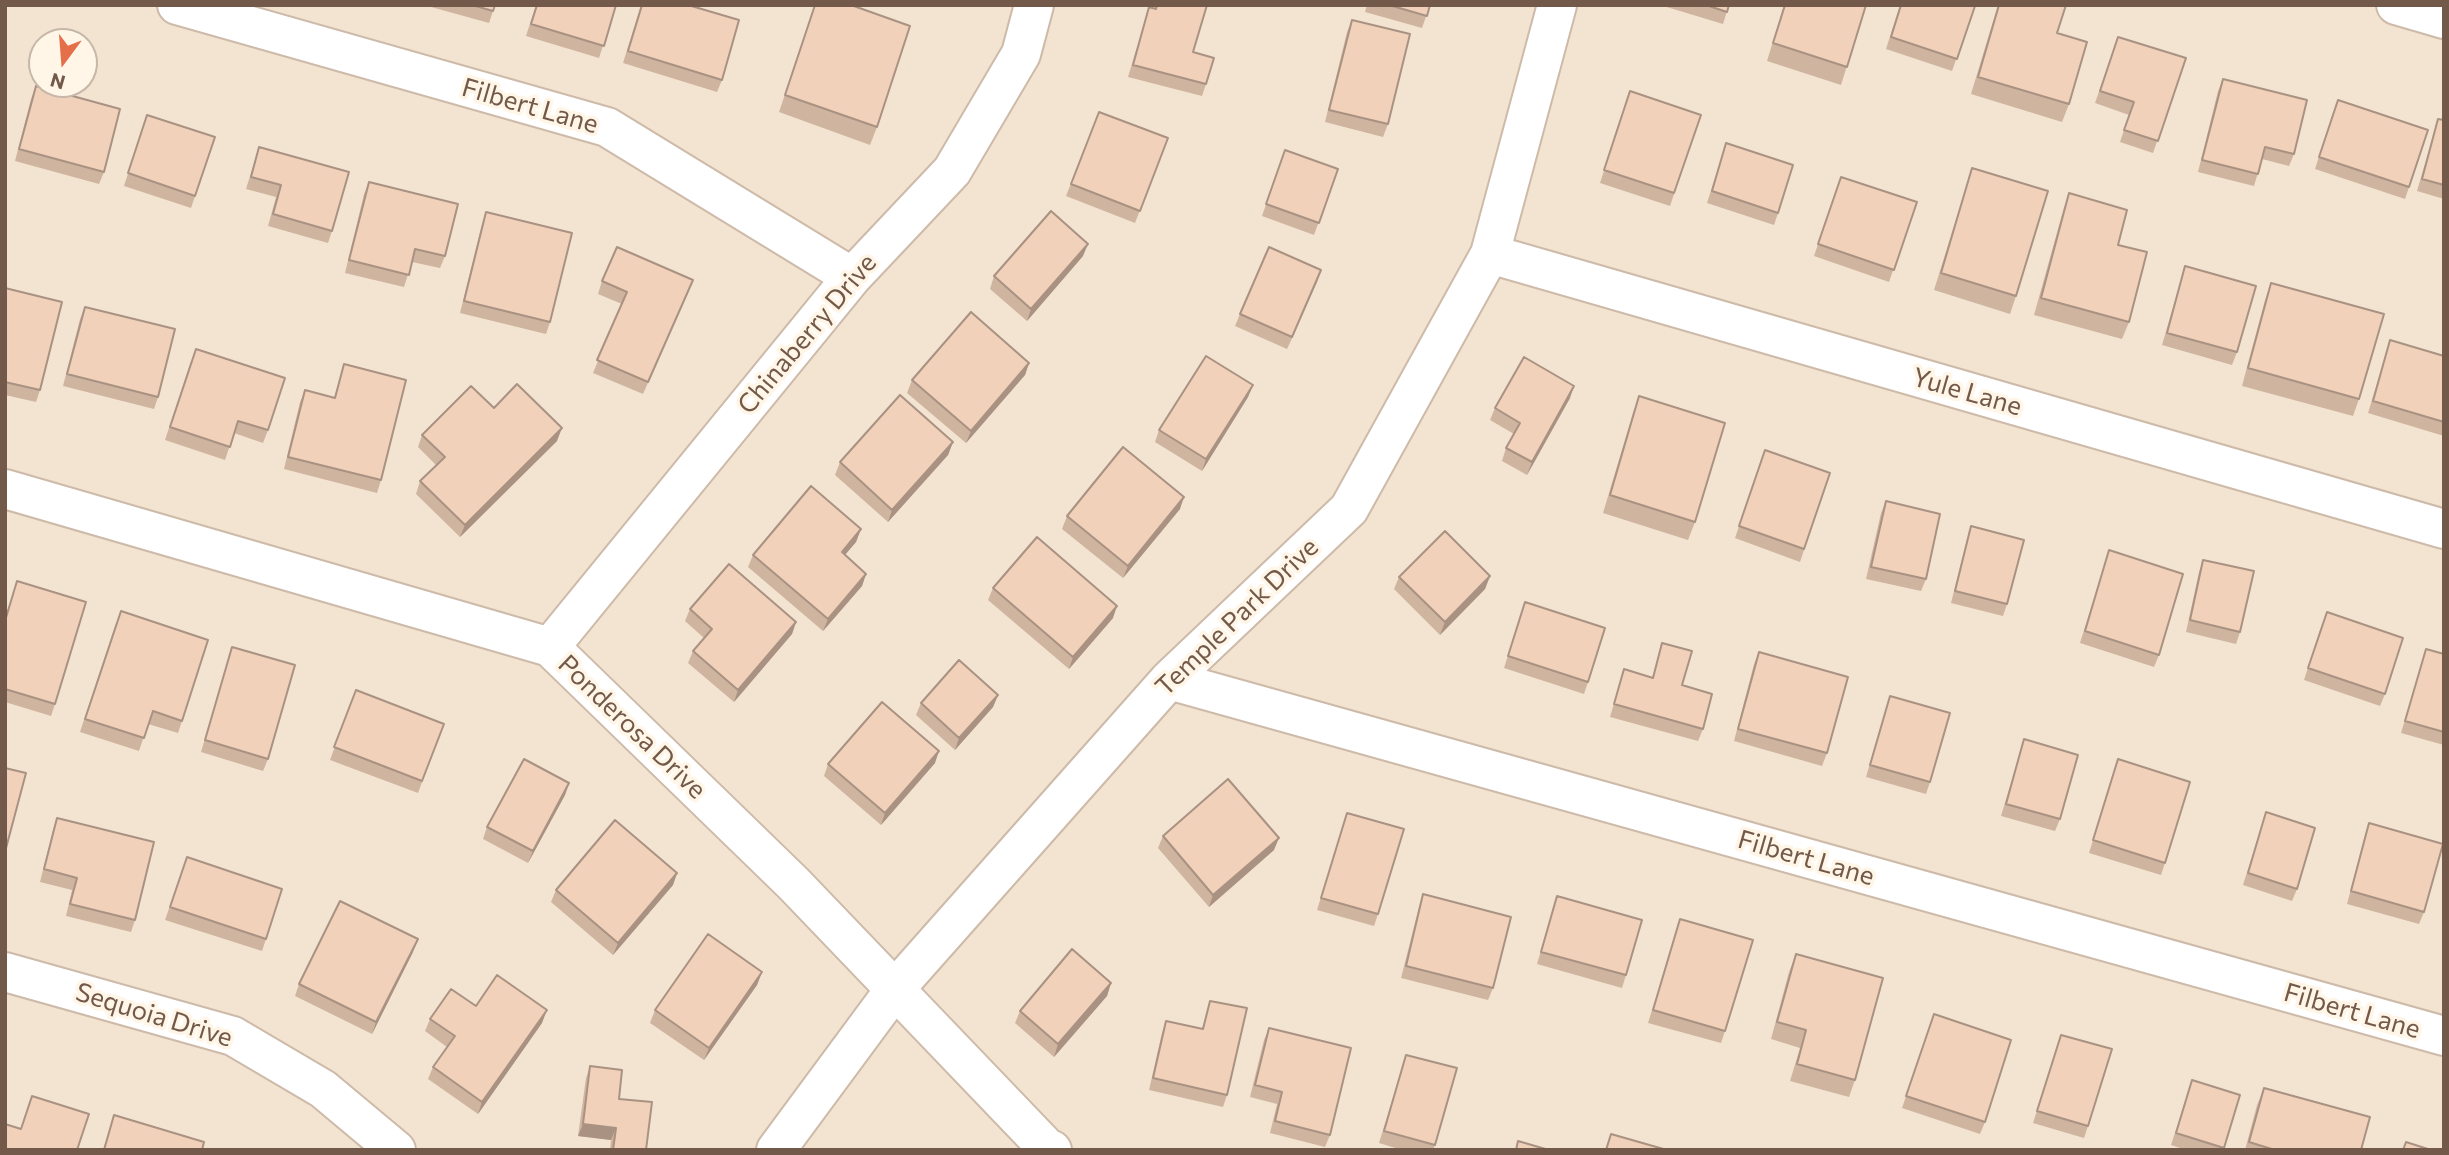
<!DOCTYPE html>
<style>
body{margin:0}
#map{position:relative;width:2449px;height:1155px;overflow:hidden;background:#fcf2e2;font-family:Commissioner,sans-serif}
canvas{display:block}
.frame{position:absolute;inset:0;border:7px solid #735949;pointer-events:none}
.north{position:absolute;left:28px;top:28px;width:70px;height:70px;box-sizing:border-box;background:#fff6e8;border:2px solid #c7b7a8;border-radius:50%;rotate:196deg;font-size:19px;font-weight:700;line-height:28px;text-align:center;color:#735949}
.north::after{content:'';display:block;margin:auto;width:24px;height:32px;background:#e46f49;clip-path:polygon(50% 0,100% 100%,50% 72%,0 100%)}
</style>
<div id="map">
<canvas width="2449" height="1155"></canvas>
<div class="frame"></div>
<div class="north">N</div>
</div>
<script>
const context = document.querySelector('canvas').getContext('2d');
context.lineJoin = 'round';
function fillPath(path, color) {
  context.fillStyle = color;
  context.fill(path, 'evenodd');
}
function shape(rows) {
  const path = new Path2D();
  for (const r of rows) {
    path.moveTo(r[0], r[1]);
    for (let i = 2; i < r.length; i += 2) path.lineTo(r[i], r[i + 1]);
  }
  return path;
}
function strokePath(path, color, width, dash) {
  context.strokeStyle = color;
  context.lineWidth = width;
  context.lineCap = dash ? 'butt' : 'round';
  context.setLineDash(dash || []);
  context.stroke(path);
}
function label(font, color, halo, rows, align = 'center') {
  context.font = font + ' Commissioner,sans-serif';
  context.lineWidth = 7;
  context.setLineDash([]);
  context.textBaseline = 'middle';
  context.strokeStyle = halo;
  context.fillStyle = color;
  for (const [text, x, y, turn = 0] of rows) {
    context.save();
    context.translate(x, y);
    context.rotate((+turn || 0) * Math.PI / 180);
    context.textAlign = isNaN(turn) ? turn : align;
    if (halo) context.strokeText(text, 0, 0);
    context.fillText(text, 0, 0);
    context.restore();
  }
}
fillPath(shape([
 [5,5,2444,5,2444,1150,5,1150],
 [42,42,84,42,84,84,42,84]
]), '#f3e4d1');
const minor = shape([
 [177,5,607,127,852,277],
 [2396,5,2444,19],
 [1490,254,2444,529],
 [5,489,550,647,794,884,1047,1148,1052,1150],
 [550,647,852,277,952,171,1021,54,1034,5],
 [1169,680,2444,1036],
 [5,972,233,1036,323,1089,396,1150],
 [776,1150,895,989,1169,680,1349,509,1490,254,1557,5]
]);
strokePath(minor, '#cdbaa9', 42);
strokePath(minor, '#fff', 38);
fillPath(shape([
 [424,5,495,5,489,23],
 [536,5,616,5,599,58,526,36],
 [641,5,688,5,722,80,717,92,623,63],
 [815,5,877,127,870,145,779,112],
 [1157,5,1207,5,1193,52,1206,84,1202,96,1128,77,1149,7,1156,8],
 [1367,5,1430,5,1422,28,1365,12],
 [1660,5,1729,5,1723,24],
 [1784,5,1866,5,1841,85,1767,61],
 [1900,5,1975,6,1952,71,1886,49],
 [1998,5,2066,5,2057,33,2069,104,2062,122,1971,94],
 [1352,20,1388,124,1383,137,1325,122,1347,32],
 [2118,37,2186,58,2153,153,2120,142,2129,115,2095,103],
 [2223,79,2294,154,2289,166,2262,159,2254,186,2198,172,2218,91],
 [36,86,104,172,99,184,15,161,31,99],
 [1626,104,1701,115,1670,206,1600,183],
 [1099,112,1168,138,1135,223,1066,196],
 [2333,113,2428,130,2405,199,2315,169],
 [2438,119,2444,120,2444,199,2417,191],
 [143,127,215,137,191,208,124,186],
 [1726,143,1778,213,1774,225,1707,203],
 [259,147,332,231,328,243,268,226,276,197,246,189],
 [1285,150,1338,169,1314,235,1262,216],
 [1972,168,2016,296,2010,314,1934,290],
 [1841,177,1917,202,1889,282,1814,256],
 [369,182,445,256,440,268,412,262,404,287,345,273,364,194],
 [2069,193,2118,245,2129,322,2122,339,2034,315,2063,211],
 [486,212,550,322,546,334,460,313,482,224],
 [1083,256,1027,321,990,289,994,276],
 [2185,266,2237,352,2232,365,2162,345],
 [1321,270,1287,349,1235,326,1240,314],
 [602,281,688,292,643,394,593,373,622,304,598,294],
 [2271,283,2359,399,2353,416,2242,386,2265,300],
 [5,288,40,390,36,402,5,395],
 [85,307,158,397,154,409,63,386,80,319],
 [2390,340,2444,356,2444,436,2368,413],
 [191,361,268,430,263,443,234,433,225,460,165,440],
 [1029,363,1025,375,966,443,907,393,912,380],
 [344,364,381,480,377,493,284,469,300,402,305,390,334,398],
 [1253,385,1248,397,1202,471,1155,442,1159,430],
 [1639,396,1695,522,1688,540,1603,513,1633,413],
 [1570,398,1527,475,1502,461,1506,448,1514,434,1490,420,1495,408],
 [494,408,557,441,460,537,416,494,420,481,436,465,418,447,422,435],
 [953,442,948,455,888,522,835,475,840,462],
 [1765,450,1830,473,1800,562,1735,538],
 [1886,501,1926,579,1921,591,1866,579,1881,513],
 [1180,509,1123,578,1062,529,1067,516],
 [1971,526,2007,604,2003,616,1951,603,1967,539],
 [861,529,856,542,845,555,866,574,862,586,823,631,748,567,753,555],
 [2109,550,2159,655,2154,667,2080,643],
 [2203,560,2240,632,2236,644,2186,632,2199,572],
 [1490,576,1485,589,1440,635,1394,589,1399,577],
 [17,581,55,704,51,716,5,702,5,618],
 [993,588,1113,618,1069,669,988,600],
 [1525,602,1588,682,1584,694,1504,668],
 [690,609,796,622,792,634,734,702,688,663,693,651,704,638,685,621],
 [116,623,182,721,178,733,148,724,139,751,80,732],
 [2322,624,2385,694,2380,706,2304,680],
 [1662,643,1703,729,1698,741,1610,717,1624,669,1652,678],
 [232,647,268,759,263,771,201,752],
 [2426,649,2444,654,2444,745,2401,733],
 [1759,652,1827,753,1822,766,1734,741,1754,664],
 [356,690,444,724,418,793,330,760],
 [998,695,993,707,955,750,916,715,921,703],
 [1890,696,1930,782,1926,794,1866,777],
 [2024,739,2060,819,2055,831,2001,816],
 [2118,759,2165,863,2161,875,2089,853],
 [935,763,881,825,824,776,828,764],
 [569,783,565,795,528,863,483,839,487,827],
 [2266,812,2297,889,2292,901,2243,885],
 [1347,813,1378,914,1374,926,1317,910],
 [57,818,135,920,131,932,66,916,72,890,40,882,53,830],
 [2369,823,2424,912,2419,924,2347,904,2365,835],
 [1163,836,1274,850,1209,907,1158,848],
 [187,857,266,939,262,951,165,920],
 [677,873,673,885,613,955,551,902,556,890],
 [1423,894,1493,988,1488,1000,1401,978,1419,907],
 [1557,896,1626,975,1622,988,1537,964],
 [1680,919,1725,1031,1721,1043,1648,1023],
 [413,952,372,1034,295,996,299,984],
 [1796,954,1855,1080,1849,1097,1790,1081,1800,1048,1771,1039,1789,972],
 [762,972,757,985,704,1060,650,1023,655,1010],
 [1111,983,1107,996,1054,1057,1015,1023,1020,1011],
 [1210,1001,1227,1095,1223,1107,1149,1090,1162,1033,1166,1021,1202,1029],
 [476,1006,542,1023,478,1114,428,1079,433,1067,447,1047,425,1031,430,1019],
 [1934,1014,1985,1122,1980,1134,1902,1108],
 [1269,1028,1330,1135,1325,1147,1270,1133,1277,1104,1250,1097,1264,1040],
 [2061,1035,2088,1126,2084,1138,2033,1123],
 [1406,1055,1435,1145,1433,1150,1402,1150,1379,1143],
 [590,1066,646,1150,610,1150,611,1140,578,1136,586,1078],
 [2192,1080,2240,1095,2223,1150,2186,1150,2171,1145],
 [2264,1088,2361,1150,2245,1150,2257,1105],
 [114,1115,202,1150,103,1150]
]), '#cfb4a0');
fillPath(shape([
 [1088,244,1083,256,1027,321,1031,309],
 [1321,270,1317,282,1287,349,1292,337],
 [1029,363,1025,375,966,443,971,431],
 [1253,385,1248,397,1202,471,1206,459],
 [1574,386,1570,398,1527,475,1532,462],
 [562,428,557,441,460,537,465,525],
 [953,442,948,455,888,522,892,510],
 [1184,497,1180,509,1123,578,1128,566],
 [861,529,856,542,837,564,842,552],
 [866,574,862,586,823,631,828,619],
 [1490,576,1485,589,1440,635,1445,622],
 [1117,606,1113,618,1069,669,1073,657],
 [796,622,792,634,734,702,738,690],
 [998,695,993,707,955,750,959,738],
 [939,751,935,763,881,825,885,813],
 [569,783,565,795,528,863,533,851],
 [1279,838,1274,850,1209,907,1213,895],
 [677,873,673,885,613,955,618,943],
 [418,939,413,952,372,1034,376,1022],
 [762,972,757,985,704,1060,709,1048],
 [1111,983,1107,996,1054,1057,1058,1044],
 [547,1010,542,1023,478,1114,482,1102],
 [583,1124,616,1128,611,1140,578,1136]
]), '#a99282');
const building = shape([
 [472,5,495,5,493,11,472,5],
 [537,5,616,5,604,46,531,24,537,5],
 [642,5,688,5,739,20,722,80,628,51,642,5],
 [815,5,851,5,910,26,877,127,785,95,815,5],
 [1157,5,1207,5,1193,52,1214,58,1206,84,1133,65,1149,7,1156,9,1157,5],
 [1389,5,1430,5,1427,16,1389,5],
 [1706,5,1729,5,1727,12,1706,5],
 [1785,5,1866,5,1847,67,1773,43,1785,5],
 [1901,5,1975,6,1957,59,1891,37,1901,5],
 [1999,5,2066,5,2057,33,2087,42,2069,104,1978,77,1999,5],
 [1352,20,1410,34,1388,124,1329,110,1352,20],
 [2118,37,2186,58,2158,141,2124,130,2134,102,2100,91,2118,37],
 [2223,79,2307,100,2294,154,2265,147,2258,174,2202,160,2223,79],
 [36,86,120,109,104,172,19,149,36,86],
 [1630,91,1701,115,1674,193,1604,170,1630,91],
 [2338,100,2428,130,2409,187,2319,157,2338,100],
 [1099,112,1168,138,1140,211,1071,184,1099,112],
 [147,115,215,137,195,196,128,173,147,115],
 [2438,119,2444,120,2444,185,2422,179,2438,119],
 [1726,143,1793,165,1778,213,1712,191,1726,143],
 [259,147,349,172,332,231,273,214,281,185,251,177,259,147],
 [1285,150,1338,169,1319,223,1266,204,1285,150],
 [1972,168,2048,191,2016,296,1941,273,1972,168],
 [1841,177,1917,202,1894,270,1818,244,1841,177],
 [369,182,458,204,445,256,415,249,409,275,349,260,369,182],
 [2069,193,2127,210,2118,245,2147,252,2129,322,2041,298,2069,193],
 [1051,211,1088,244,1031,309,994,276,1051,211],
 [486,212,572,233,550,322,464,301,486,212],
 [617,247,693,280,648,382,597,360,627,292,602,281,617,247],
 [1269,247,1321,270,1292,337,1240,314,1269,247],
 [2185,266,2256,286,2237,352,2167,333,2185,266],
 [2271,283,2384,314,2359,399,2248,368,2271,283],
 [5,288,62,302,40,390,5,382,5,288],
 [85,307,175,329,158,397,67,374,85,307],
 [971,312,1029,363,971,431,912,380,971,312],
 [2390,340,2444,356,2444,422,2373,401,2390,340],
 [196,349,285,378,268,430,238,421,230,447,170,427,196,349],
 [1206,356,1253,385,1206,459,1159,430,1206,356],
 [1524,357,1574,386,1532,462,1506,448,1520,423,1495,408,1524,357],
 [344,364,406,380,381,480,288,457,305,390,335,398,344,364],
 [517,384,562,428,465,525,420,481,445,457,422,435,471,386,494,408,517,384],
 [900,395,953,442,892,510,840,462,900,395],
 [1639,396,1725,423,1695,522,1610,495,1639,396],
 [1123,447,1184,497,1128,566,1067,516,1123,447],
 [1765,450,1830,473,1804,549,1739,526,1765,450],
 [811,486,861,529,842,552,866,574,828,619,753,555,811,486],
 [1886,501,1940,514,1926,579,1871,567,1886,501],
 [1971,526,2024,540,2007,604,1955,591,1971,526],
 [1445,531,1490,576,1445,622,1399,577,1445,531],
 [1037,537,1117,606,1073,657,993,588,1037,537],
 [2109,550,2183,574,2159,655,2085,631,2109,550],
 [2203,560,2254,571,2240,632,2190,620,2203,560],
 [729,564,796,622,738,690,693,651,712,629,690,609,729,564],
 [17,581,86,602,55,704,5,689,5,621,17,581],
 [1525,602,1605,628,1588,682,1508,656,1525,602],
 [121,611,208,640,182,721,153,711,144,738,85,719,121,611],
 [2327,612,2403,638,2385,694,2308,668,2327,612],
 [1662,643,1692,651,1682,685,1712,694,1703,729,1614,704,1624,669,1653,678,1662,643],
 [232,647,295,665,268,759,205,740,232,647],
 [2426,649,2444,654,2444,732,2405,721,2426,649],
 [1759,652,1848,677,1827,753,1738,729,1759,652],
 [959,660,998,695,959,738,921,703,959,660],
 [356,690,444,724,422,781,334,747,356,690],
 [1890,696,1950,713,1930,782,1870,765,1890,696],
 [882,702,939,751,885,813,828,764,882,702],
 [2024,739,2078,755,2060,819,2006,804,2024,739],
 [524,759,569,783,533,851,487,827,524,759],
 [2118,759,2190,782,2165,863,2093,840,2118,759],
 [5,768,26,773,5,852,5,768],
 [1228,779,1279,838,1213,895,1163,836,1228,779],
 [2266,812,2315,828,2297,889,2248,873,2266,812],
 [1347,813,1404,829,1378,914,1321,898,1347,813],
 [57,818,154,842,135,920,70,904,77,878,44,869,57,818],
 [615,820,677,873,618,943,556,890,615,820],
 [2369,823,2443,844,2424,912,2351,891,2369,823],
 [187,857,282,889,266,939,170,907,187,857],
 [1423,894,1511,917,1493,988,1406,966,1423,894],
 [1557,896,1642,920,1626,975,1541,952,1557,896],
 [340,901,418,939,376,1022,299,984,340,901],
 [1680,919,1753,940,1725,1031,1653,1010,1680,919],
 [708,934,762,972,709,1048,655,1010,708,934],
 [1072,949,1111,983,1058,1044,1020,1011,1072,949],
 [1796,954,1883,978,1855,1080,1797,1064,1806,1030,1777,1022,1796,954],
 [497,975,547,1010,482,1102,433,1067,455,1036,430,1019,451,989,476,1006,497,975],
 [1210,1001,1247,1008,1227,1095,1153,1078,1166,1021,1203,1029,1210,1001],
 [1934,1014,2011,1040,1985,1122,1906,1096,1934,1014],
 [1269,1028,1351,1048,1330,1135,1275,1121,1282,1092,1255,1085,1269,1028],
 [2061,1035,2112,1049,2088,1126,2037,1111,2061,1035],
 [1406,1055,1457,1068,1435,1145,1384,1131,1406,1055],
 [590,1066,622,1070,619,1099,652,1102,646,1150,613,1150,616,1128,583,1124,590,1066],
 [2192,1080,2240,1095,2224,1148,2176,1133,2192,1080],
 [2264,1088,2370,1117,2361,1150,2275,1150,2249,1142,2264,1088],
 [32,1096,89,1114,77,1150,5,1150,5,1124,21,1129,32,1096],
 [114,1115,204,1142,202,1150,104,1150,114,1115],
 [1611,1134,1667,1150,1606,1150,1611,1134],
 [1518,1141,1549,1150,1516,1150,1518,1141],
 [2406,1142,2431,1150,2403,1150,2406,1142]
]);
fillPath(building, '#f1d1ba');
strokePath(building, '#a99282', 2);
label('26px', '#735949', '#fff6e8', [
 ["Filbert Lane",530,106,16],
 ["Chinaberry Drive",807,334,-50],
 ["Yule Lane",1967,392,16],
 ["Temple Park Drive",1237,617,-44],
 ["Ponderosa Drive",632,727,44],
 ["Filbert Lane",1806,858,16],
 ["Filbert Lane",2352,1011,16],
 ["Sequoia Drive",154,1015,17]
]);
</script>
